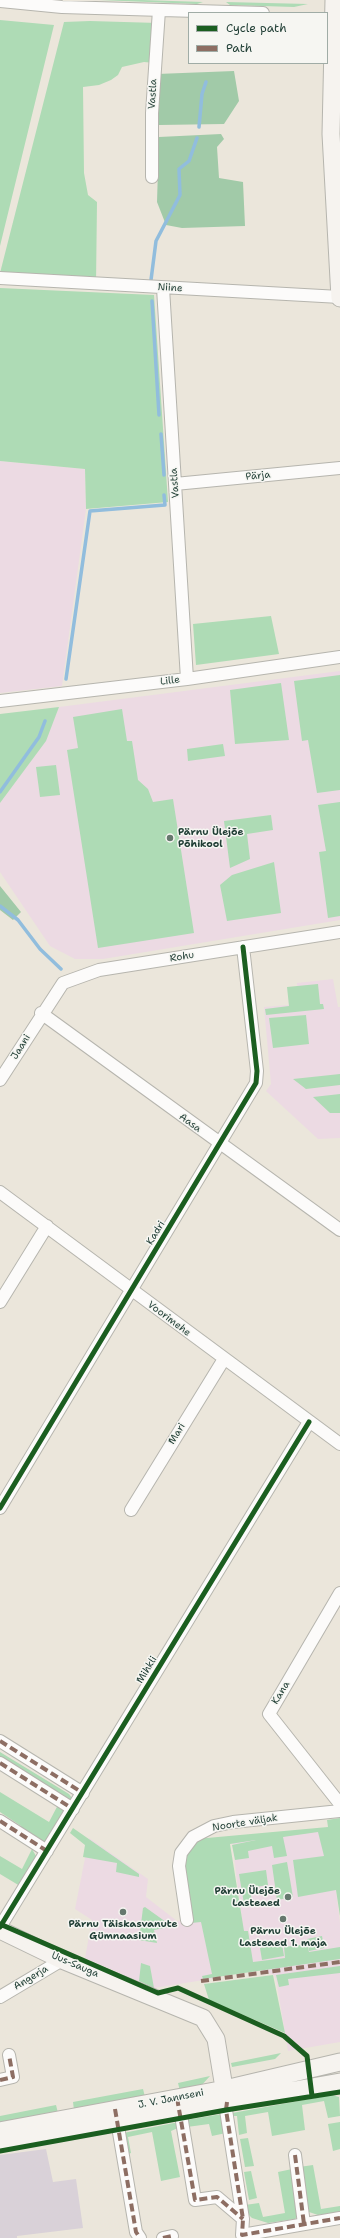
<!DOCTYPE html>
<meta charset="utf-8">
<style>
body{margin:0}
#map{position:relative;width:340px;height:2238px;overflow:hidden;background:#ebe6db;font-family:"Shantell Sans",sans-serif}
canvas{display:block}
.legend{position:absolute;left:188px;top:12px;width:140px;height:52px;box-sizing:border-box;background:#f6f6f2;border:1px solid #a0aca6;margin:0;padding:5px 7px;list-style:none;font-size:12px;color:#1f3d34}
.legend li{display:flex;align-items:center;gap:8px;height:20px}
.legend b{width:20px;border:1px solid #a0aca6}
</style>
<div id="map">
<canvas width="340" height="2238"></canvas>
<ul class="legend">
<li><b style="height:5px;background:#1b5e20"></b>Cycle path</li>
<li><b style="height:5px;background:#8d6e63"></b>Path</li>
</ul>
</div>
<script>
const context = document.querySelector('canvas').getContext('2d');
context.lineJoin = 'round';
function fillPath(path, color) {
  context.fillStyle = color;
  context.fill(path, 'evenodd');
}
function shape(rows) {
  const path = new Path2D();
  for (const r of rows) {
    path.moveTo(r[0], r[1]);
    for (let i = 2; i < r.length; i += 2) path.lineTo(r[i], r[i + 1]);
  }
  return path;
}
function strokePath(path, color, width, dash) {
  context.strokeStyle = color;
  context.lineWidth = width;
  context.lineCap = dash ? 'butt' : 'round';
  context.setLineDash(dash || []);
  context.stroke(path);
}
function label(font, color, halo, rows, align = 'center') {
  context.font = font + ' "Shantell Sans",sans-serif';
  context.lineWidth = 3;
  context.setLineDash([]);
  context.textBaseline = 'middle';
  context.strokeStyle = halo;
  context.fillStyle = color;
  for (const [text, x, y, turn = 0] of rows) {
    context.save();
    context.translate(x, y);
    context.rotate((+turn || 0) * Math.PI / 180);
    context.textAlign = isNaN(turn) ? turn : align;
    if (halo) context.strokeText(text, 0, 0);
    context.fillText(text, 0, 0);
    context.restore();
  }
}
fillPath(shape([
 [0,461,85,469,86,509,62,686,0,693],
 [340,671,340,920,103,959,75,959,50,946,0,872,0,803,45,741,59,707],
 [333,979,338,1007,340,1007,340,1138,318,1139,266,1091,271,1084,264,1007,299,1004,297,983],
 [328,1828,340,1923,340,2042,288,2051,276,1979,274,1975,248,1966,232,1841],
 [89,1838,148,1879,146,1897,177,1921,204,1916,216,1978,154,1988,85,1958,92,1920,75,1909]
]), '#ecdae3');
fillPath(shape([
 [46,2149,53,2182,76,2179,83,2228,17,2236,17,2238,0,2238,0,2155]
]), '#d9d1d8');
fillPath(shape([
 [99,0,142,0,203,2,197,4],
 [226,2,308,4,294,7,230,5],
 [0,20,54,25,0,246],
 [90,21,158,23,155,63,144,62,122,67,118,75,111,80,99,85,83,87,84,173,88,195,97,202,96,284,0,273,64,22],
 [0,288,154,295,168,502,86,509,85,469,0,461],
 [271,616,279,654,196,665,193,624],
 [340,675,340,790,317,793,308,740,302,741,294,681],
 [281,683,289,740,235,744,230,690],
 [59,707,46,741,0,803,0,714],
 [122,709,127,741,132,741,138,780,148,789,153,802,173,799,194,933,98,948,67,750,78,748,73,717],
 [223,744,225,756,188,761,187,749],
 [56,765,60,795,40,797,36,767],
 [340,802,340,916,328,918,319,852,326,851,318,805],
 [271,815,273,830,247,834,250,859,230,868,224,821],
 [274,862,281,913,227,921,220,885,232,875],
 [318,984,320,1004,323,1004,324,1009,266,1015,265,1009,289,1006,287,987],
 [306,1015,309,1044,273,1048,269,1018],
 [340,1074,340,1085,306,1089,293,1079],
 [340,1094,340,1113,330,1113,313,1097],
 [0,1752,69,1794,72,1798,69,1802,0,1760],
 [0,1792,49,1822,59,1803,66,1811,44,1845,22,1833,21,1826,0,1812],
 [340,1818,340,1916,336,1890,298,1897,293,1860,324,1856,318,1832,283,1837,287,1856,274,1858,272,1846,248,1851,249,1858,235,1860,232,1845,256,1840,230,1844,244,1931,248,1931,253,1962,285,1958,284,1947,307,1944,309,1952,340,1947,340,1959,203,1979,202,1976,212,1974,201,1922,191,1923,183,1860,196,1839,328,1827,327,1820],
 [73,1828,139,1874,139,1877,116,1872,117,1863,83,1857,85,1845,70,1833],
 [32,1849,36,1856,20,1886,0,1874,0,1856,22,1869],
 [287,1862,293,1897,277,1900,272,1865],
 [266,1870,268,1885,250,1888,252,1903,244,1904,239,1874],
 [145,1907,166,1922,178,1925,154,1930,157,1943,139,1940,143,1908],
 [322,1936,324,1948,309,1951,307,1939],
 [282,1944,284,1956,262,1960,260,1948],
 [141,1963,150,1966,154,1988,139,1981],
 [340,1966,340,1973,288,1979,289,1985,279,1987,276,1975],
 [273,1975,285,2033,209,2000,204,1984],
 [281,2053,275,2059,232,2067,231,2063],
 [210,2076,200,2087,180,2091,178,2083],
 [143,2089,145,2097,74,2110,73,2102],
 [332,2095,339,2097,340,2116,328,2118,324,2101,302,2105,305,2130,272,2136,268,2112,245,2116,247,2133,239,2135,237,2116,233,2116,232,2113],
 [56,2105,58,2113,0,2125,0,2116],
 [222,2114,226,2133,212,2136,209,2124,187,2127,186,2120],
 [179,2122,178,2128,171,2131,180,2177,161,2181,152,2132,128,2137,131,2153,125,2155,123,2133],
 [340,2122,340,2149,333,2151,328,2124],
 [248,2138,254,2166,245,2167,240,2139],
 [313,2165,321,2209,340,2206,340,2212,318,2215,309,2212,306,2208,299,2167],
 [292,2169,299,2215,295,2219,268,2223,252,2218,247,2213,245,2205,259,2203,263,2217,285,2213,278,2172],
 [251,2171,257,2198,249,2200,244,2172]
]), '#aedbb5');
fillPath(shape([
 [234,71,239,101,224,124,159,125,157,74],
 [221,134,224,139,217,147,219,178,243,182,245,226,182,228,166,225,157,202,159,137],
 [0,886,21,912,13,920,0,910]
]), '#a1caa8');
strokePath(shape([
 [199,127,202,94,206,82],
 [151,280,156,241,180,195,179,169,189,161,197,138],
 [152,301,159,415],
 [161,434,164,475],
 [66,679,90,511,165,505,164,495],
 [0,792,39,737,45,721],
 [0,906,18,920,40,949,61,969]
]), '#91bddd', 3.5);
const street = shape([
 [0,1,62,7,263,13],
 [152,177,152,113,159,10],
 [0,278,340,297],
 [163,288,187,679],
 [175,484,340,468],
 [0,701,187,679,340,657],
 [41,1013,340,1230],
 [0,1080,63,983,99,970,340,932],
 [0,1192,340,1444],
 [0,1302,47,1226],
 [0,1508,256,1083,257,1071,243,947],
 [131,1510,224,1359],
 [340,1593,269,1714,340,1804],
 [0,1741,83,1793],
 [0,1763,73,1809],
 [0,1821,47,1851],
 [187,1920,179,1866,181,1853,193,1837,214,1826,233,1822,340,1811],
 [0,1927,309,1422],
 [0,1997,62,1960],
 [0,2080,13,2077,9,2055],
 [227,2102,226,2110,243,2219,242,2235,340,2218],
 [179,2103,195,2200,217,2197,243,2219],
 [116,2115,136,2232,140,2238],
 [295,2155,304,2224],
 [163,2238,172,2236]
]);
const secondary = shape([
 [334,0,331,134,340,298],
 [0,1930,62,1960,203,2018,216,2039,226,2100],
 [0,2131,225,2089,340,2062],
 [0,2143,340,2082]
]);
strokePath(street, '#b6b5ae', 14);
strokePath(secondary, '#b6b5ae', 19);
strokePath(street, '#fcfbfa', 12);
strokePath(secondary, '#f6f3ef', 17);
strokePath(shape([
 [0,1741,83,1793],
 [0,1763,73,1809],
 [0,1821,47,1851],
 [201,1981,340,1962],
 [0,2080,13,2077,9,2055],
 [177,2098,195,2200,217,2197,243,2219],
 [227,2102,226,2110,243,2219,242,2235,340,2218],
 [115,2109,136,2232,140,2238],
 [295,2155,304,2224],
 [163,2238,172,2236]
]), '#8d6e63', 4, [8, 4]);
strokePath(shape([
 [0,1508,256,1083,257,1071,243,947],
 [0,1924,158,1993,178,1988,284,2036,307,2056,312,2096],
 [0,1927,309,1422],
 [0,2151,226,2110,340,2092]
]), '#1b5e20', 5);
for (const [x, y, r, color] of [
 [170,838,4,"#66786e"],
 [288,1897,4,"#66786e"],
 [123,1912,4,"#66786e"],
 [283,1919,4,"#66786e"]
]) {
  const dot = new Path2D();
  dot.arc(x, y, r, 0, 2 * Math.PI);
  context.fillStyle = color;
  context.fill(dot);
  strokePath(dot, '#f6f6f2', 1.5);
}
label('10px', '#1f3d34', '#f6f6f2', [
 ["Vastla",153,94,-87],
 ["Niine",170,288,3],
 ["Pärja",258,476,-5],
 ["Vastla",175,483,-94],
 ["Lille",170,681,-7],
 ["Rohu",182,957,-9],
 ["Jaani",21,1047,-58],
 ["Aasa",190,1123,36],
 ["Kadri",156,1233,-59],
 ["Voorimehe",169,1319,37],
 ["Mari",177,1434,-58],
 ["Mihkli",147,1670,-59],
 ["Kana",281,1693,-59],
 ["Noorte väljak",245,1823,-9],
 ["Uus-Sauga",75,1965,23],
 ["Angerja",31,1978,-31],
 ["J. V. Jannseni",171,2099,-11]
]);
label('bold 10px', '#1f3d34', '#f6f6f2', [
 ["Pärnu Ülejõe",178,832,"left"],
 ["Põhikool",178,844,"left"],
 ["Pärnu Ülejõe",280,1891,"right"],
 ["Lasteaed",280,1903,"right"],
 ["Pärnu Täiskasvanute",123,1924],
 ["Gümnaasium",123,1936],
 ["Pärnu Ülejõe",283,1931],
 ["Lasteaed 1. maja",283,1943]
]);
</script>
